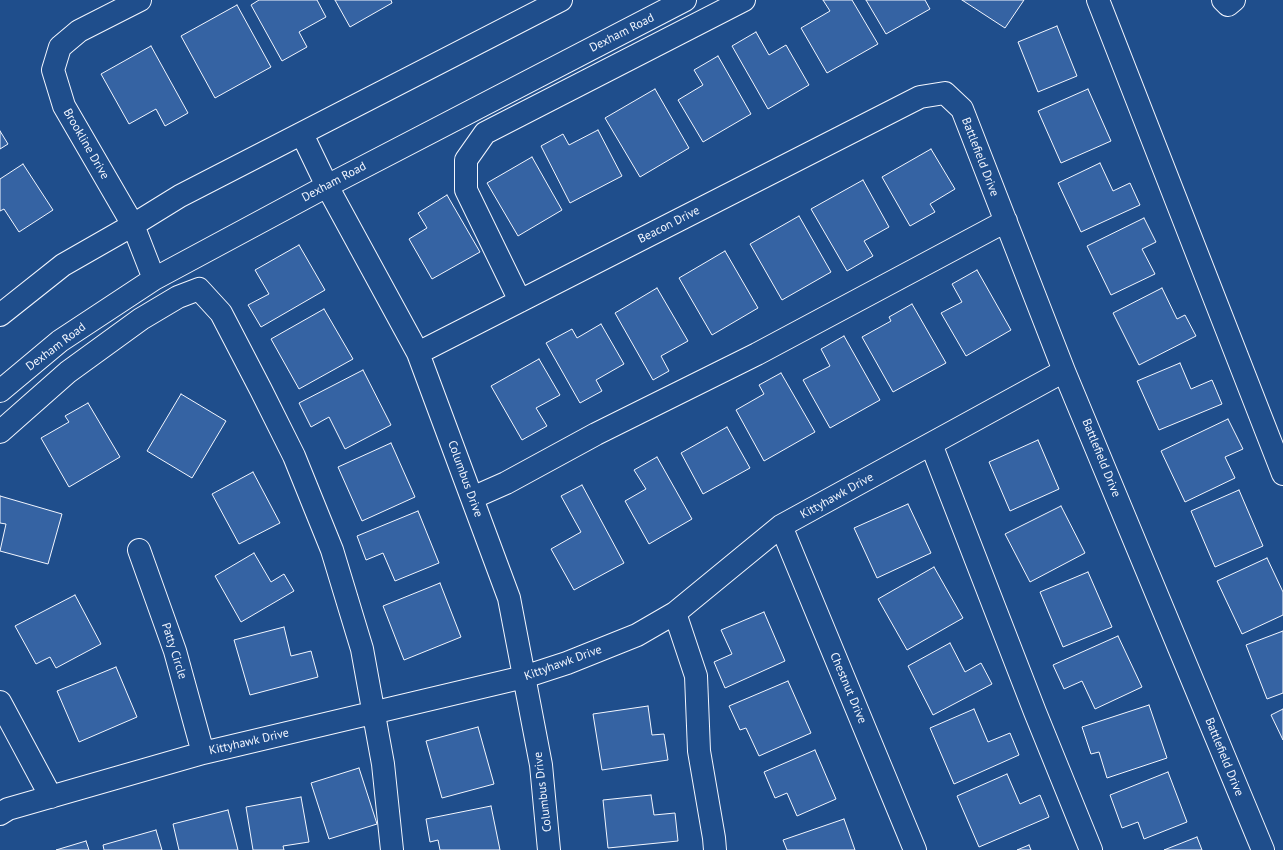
<!DOCTYPE html>
<style>
body{margin:0}
canvas{display:block;background:#1f4e8c}
</style>
<canvas width="1283" height="850"></canvas>
<script>
const context = document.querySelector('canvas').getContext('2d');
context.lineJoin = 'round';
function fillPath(path, color) {
  context.fillStyle = color;
  context.fill(path, 'evenodd');
}
function shape(rows) {
  const path = new Path2D();
  for (const r of rows) {
    path.moveTo(r[0], r[1]);
    for (let i = 2; i < r.length; i += 2) path.lineTo(r[i], r[i + 1]);
  }
  return path;
}
function strokePath(path, color, width, dash) {
  context.strokeStyle = color;
  context.lineWidth = width;
  context.lineCap = dash ? 'butt' : 'round';
  context.setLineDash(dash || []);
  context.stroke(path);
}
function label(font, color, halo, rows, align = 'center') {
  context.font = font + ' "PT Sans",sans-serif';
  context.lineWidth = 3;
  context.setLineDash([]);
  context.textBaseline = 'middle';
  context.strokeStyle = halo;
  context.fillStyle = color;
  for (const [text, x, y, turn = 0] of rows) {
    context.save();
    context.translate(x, y);
    context.rotate((+turn || 0) * Math.PI / 180);
    context.textAlign = isNaN(turn) ? turn : align;
    if (halo) context.strokeText(text, 0, 0);
    context.fillText(text, 0, 0);
    context.restore();
  }
}
const building = shape([
 [259,0,317,0,326,17,299,32,307,47,282,61,251,5,259,0],
 [335,0,391,0,392,3,350,27,335,0],
 [823,0,852,0,878,44,827,73,801,28,830,11,823,0],
 [866,0,925,0,930,9,886,34,866,0],
 [962,0,1024,0,1005,28,962,0],
 [237,5,271,67,215,98,181,36,237,5],
 [1057,26,1077,76,1038,92,1018,42,1057,26],
 [756,32,769,55,786,45,809,85,768,109,732,46,756,32],
 [151,46,188,113,165,126,156,109,129,124,101,74,151,46],
 [718,56,751,114,703,142,678,100,703,85,694,70,718,56],
 [655,89,689,148,640,177,605,118,655,89],
 [1088,89,1111,141,1061,163,1038,111,1088,89],
 [598,130,622,176,570,203,541,146,563,134,569,145,598,130],
 [0,131,8,144,0,149,0,131],
 [931,149,955,189,930,204,935,212,910,226,882,177,931,149],
 [532,157,562,210,518,236,487,183,532,157],
 [1100,163,1113,191,1130,183,1140,205,1081,232,1058,183,1100,163],
 [23,164,53,210,19,232,4,209,0,211,0,179,23,164],
 [863,180,889,227,864,241,873,256,847,271,811,209,863,180],
 [447,195,480,252,432,279,409,239,427,228,418,213,447,195],
 [799,216,831,272,782,300,750,244,799,216],
 [1144,218,1156,242,1142,249,1155,274,1111,295,1087,246,1144,218],
 [299,245,325,290,261,327,248,305,269,294,255,270,299,245],
 [725,251,758,308,712,335,679,278,725,251],
 [977,270,1011,330,966,356,941,313,962,302,952,284,977,270],
 [657,288,688,341,661,356,669,371,653,380,615,313,657,288],
 [1162,288,1177,319,1185,315,1196,336,1139,365,1113,313,1162,288],
 [912,304,946,363,893,392,862,337,891,321,889,317,912,304],
 [324,309,353,359,299,389,271,339,324,309],
 [601,324,624,364,596,380,602,391,580,403,546,343,572,329,577,338,601,324],
 [844,336,880,400,830,428,803,380,830,366,821,349,844,336],
 [539,359,560,395,536,408,547,426,522,440,491,386,539,359],
 [1180,363,1191,389,1212,380,1222,404,1159,430,1137,381,1180,363],
 [363,370,391,425,345,449,329,417,311,427,299,403,363,370],
 [781,373,815,432,764,461,736,410,764,394,759,385,781,373],
 [181,394,226,421,192,478,147,451,181,394],
 [88,403,120,457,69,487,41,438,69,422,65,416,88,403],
 [1228,419,1243,449,1225,457,1235,478,1185,502,1161,451,1228,419],
 [727,427,750,468,703,494,681,453,727,427],
 [1038,440,1059,489,1010,511,989,462,1038,440],
 [391,443,415,497,362,521,338,467,391,443],
 [657,457,692,519,649,544,625,501,646,489,634,470,657,457],
 [253,472,280,523,239,544,212,494,253,472],
 [582,485,624,563,574,590,551,549,581,532,561,496,582,485],
 [1239,490,1263,546,1215,567,1191,511,1239,490],
 [0,496,62,514,48,564,0,551,6,524,0,523,0,496],
 [908,504,931,553,877,578,854,528,908,504],
 [1061,506,1085,553,1030,582,1005,534,1061,506],
 [418,511,439,563,395,581,383,553,366,560,357,536,418,511],
 [254,553,271,582,284,574,294,591,241,622,215,576,254,553],
 [1267,558,1283,592,1283,615,1242,634,1217,581,1267,558],
 [934,567,963,618,907,650,878,599,934,567],
 [1088,572,1112,627,1063,647,1040,592,1088,572],
 [440,583,461,637,404,660,383,606,440,583],
 [75,595,101,644,56,668,50,657,36,664,15,626,75,595],
 [764,612,785,661,725,688,714,662,732,654,721,630,764,612],
 [284,627,291,656,311,651,318,677,250,695,234,640,284,627],
 [1283,631,1283,693,1267,699,1246,645,1283,631],
 [1118,636,1142,687,1095,709,1082,681,1064,689,1053,665,1118,636],
 [950,643,965,672,981,663,992,684,933,715,908,666,950,643],
 [116,667,137,717,79,742,57,691,116,667],
 [788,681,811,733,759,756,746,728,740,730,729,706,788,681],
 [1149,705,1167,758,1107,778,1099,752,1091,754,1082,727,1149,705],
 [648,706,652,735,664,734,668,760,602,770,593,714,648,706],
 [974,709,988,742,1010,733,1019,755,954,784,930,728,974,709],
 [1283,709,1283,740,1271,715,1283,709],
 [478,727,494,784,442,798,426,741,478,727],
 [815,750,836,799,797,816,787,793,775,798,764,772,815,750],
 [359,768,377,824,329,839,311,783,359,768],
 [1168,772,1187,822,1144,839,1138,822,1122,828,1110,795,1168,772],
 [1007,774,1020,804,1040,795,1049,817,979,847,957,796,1007,774],
 [651,795,654,815,675,813,678,841,608,848,603,800,651,795],
 [301,797,309,842,283,846,284,850,253,850,246,807,301,797],
 [491,806,500,850,440,850,438,840,430,842,426,819,491,806],
 [228,810,238,850,179,850,173,824,228,810],
 [844,819,855,850,787,850,783,840,844,819],
 [156,830,162,850,104,850,103,845,156,830],
 [1197,837,1202,850,1164,850,1197,837],
 [86,841,89,850,56,850,86,841],
 [1029,845,1031,850,1017,850,1029,845]
]);
fillPath(building, '#3563a3');
strokePath(building, '#f2f6ff', 1);
const minor = shape([
 [140,0,79,31,60,47,53,70,64,106,133,225,154,279],
 [1098,0,1283,474],
 [1223,0,1228,5,1234,0],
 [302,134,327,186,418,353,509,598,541,765,549,850],
 [520,301,466,190,466,160,485,133,744,0],
 [0,315,63,265,133,225,180,196,561,0],
 [418,353,920,97,945,93,962,109,1064,371,1263,850],
 [0,391,60,341,154,279,327,186,685,0],
 [0,432,68,372,141,319,178,297,199,289,221,313,261,390,294,456,332,550,362,649,383,764,392,850],
 [931,444,1035,712,1091,850],
 [472,498,506,483,596,434,757,354,1006,221],
 [781,526,915,850],
 [139,550,175,651,203,753],
 [675,613,696,676,699,751,714,838,715,850],
 [0,702,51,797],
 [0,814,8,809,203,753,524,677,567,663,637,635,675,613,781,526,1064,371]
]);
strokePath(minor, '#f2f6ff', 24);
strokePath(minor, '#1f4e8c', 22);
label('12px', '#f2f6ff', '#1f4e8c', [
 ["Dexham Road",622,33,-27],
 ["Brookline Drive",86,144,60],
 ["Battlefield Drive",980,157,69],
 ["Dexham Road",334,182,-28],
 ["Beacon Drive",669,225,-27],
 ["Dexham Road",56,347,-37],
 ["Battlefield Drive",1101,458,68],
 ["Columbus Drive",465,479,70],
 ["Kittyhawk Drive",837,496,-29],
 ["Patty Circle",174,651,72],
 ["Kittyhawk Drive",563,663,-20],
 ["Chestnut Drive",848,688,67],
 ["Kittyhawk Drive",249,742,-13],
 ["Battlefield Drive",1224,757,68],
 ["Columbus Drive",543,792,-97]
]);
</script>
